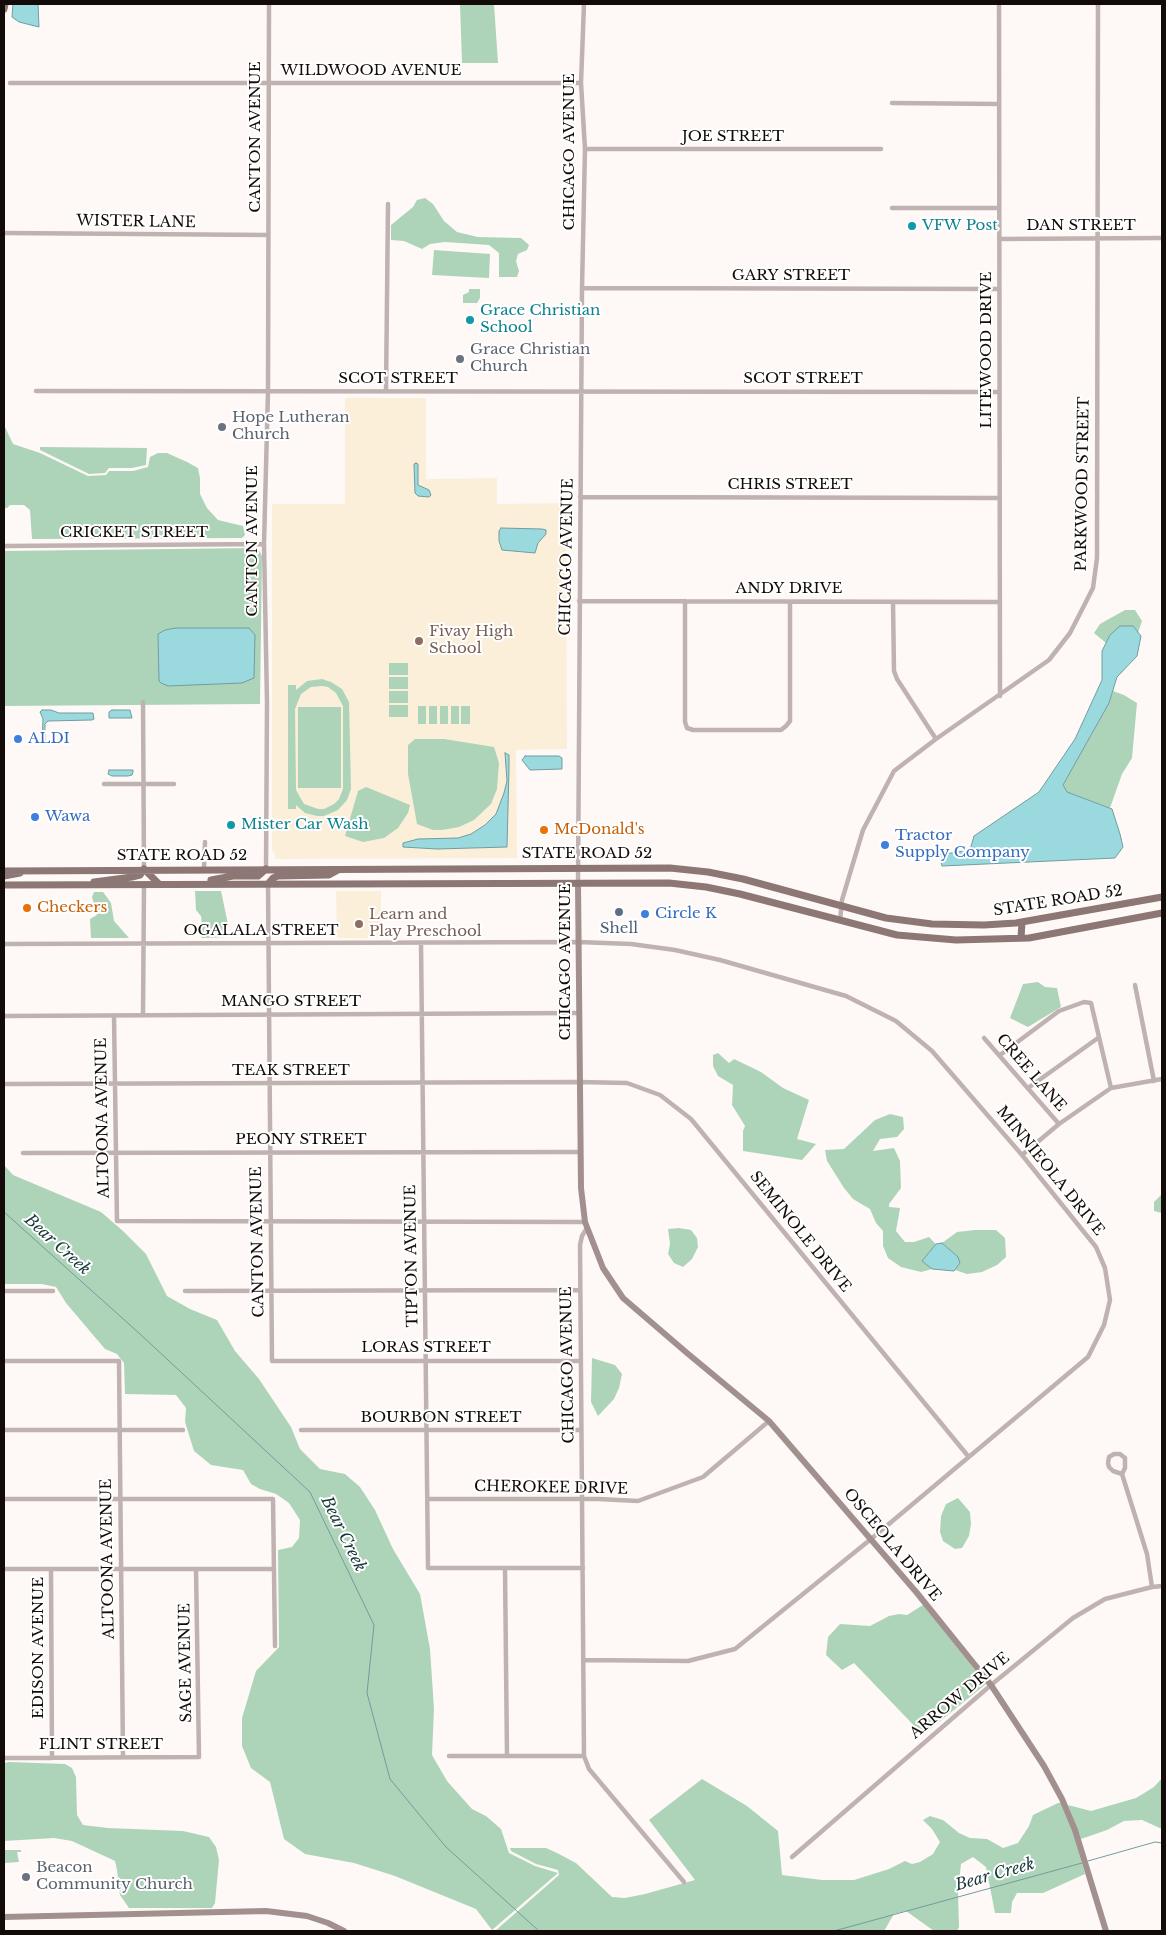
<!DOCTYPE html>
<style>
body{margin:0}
#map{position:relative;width:1166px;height:1935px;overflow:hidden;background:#fef9f7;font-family:"Libre Baskerville",serif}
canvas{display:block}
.frame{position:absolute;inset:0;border:5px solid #130b08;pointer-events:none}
</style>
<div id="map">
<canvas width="1166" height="1935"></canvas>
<div class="frame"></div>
</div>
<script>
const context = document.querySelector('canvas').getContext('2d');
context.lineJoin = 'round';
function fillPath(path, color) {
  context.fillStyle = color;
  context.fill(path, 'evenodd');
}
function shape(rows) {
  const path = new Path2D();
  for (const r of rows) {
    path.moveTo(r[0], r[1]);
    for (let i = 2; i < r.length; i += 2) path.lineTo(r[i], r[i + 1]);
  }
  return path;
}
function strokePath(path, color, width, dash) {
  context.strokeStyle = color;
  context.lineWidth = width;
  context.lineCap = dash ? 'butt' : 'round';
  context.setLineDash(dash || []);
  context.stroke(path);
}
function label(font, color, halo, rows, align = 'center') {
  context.font = font + ' "Libre Baskerville",serif';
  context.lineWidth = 4;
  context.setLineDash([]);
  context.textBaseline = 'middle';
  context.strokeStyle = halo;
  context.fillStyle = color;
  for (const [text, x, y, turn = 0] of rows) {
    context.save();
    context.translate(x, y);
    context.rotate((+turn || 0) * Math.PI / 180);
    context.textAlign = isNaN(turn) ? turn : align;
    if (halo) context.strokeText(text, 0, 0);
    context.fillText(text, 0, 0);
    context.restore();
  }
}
fillPath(shape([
 [345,398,426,398,426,479,497,478,497,504,566,503,567,749,516,750,517,858,275,859,275,852,272,851,272,504,345,504],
 [336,891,381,891,381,938,337,938]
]), '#fbefda');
fillPath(shape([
 [448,4,494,4,498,63,462,63,460,4],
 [425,198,433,204,444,221,457,232,478,237,521,238,529,245,527,250,518,254,516,261,519,271,517,277,499,277,499,253,489,245,445,242,430,244,422,249,404,241,391,240,391,225,413,207,417,200],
 [434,250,490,254,489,278,432,275],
 [469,289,480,289,480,298,477,303,463,303,463,295,469,292],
 [4,402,5,407,5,427,13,444,40,453,88,476,106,475,109,471,133,471,148,467,150,457,158,453,167,453,187,462,198,468,200,478,200,494,207,508,218,520,243,526,245,535,242,538,32,539,30,510,24,505,10,505,7,508,4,508],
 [40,447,147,448,146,465,132,468,109,468,105,473,89,474,40,450],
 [256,548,259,550,262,556,260,704,4,706,4,551],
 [1125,610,1135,610,1142,621,1138,633,1133,626,1110,635,1106,643,1094,633,1100,624],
 [389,663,408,663,408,675,389,675],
 [389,677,408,677,408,689,389,689],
 [322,679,331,682,342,689,349,702,351,789,347,800,338,810,324,816,317,816,305,813,296,805,296,809,288,809,288,685,296,685,296,690,307,681],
 [322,686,328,687,336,693,343,706,343,789,339,799,334,804,324,809,318,809,304,804,296,790,295,709,301,694,311,687],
 [389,691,408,691,408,703,389,703],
 [1113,691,1124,695,1137,703,1132,758,1122,774,1110,808,1067,792,1063,785,1109,703],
 [389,705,408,705,408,717,389,717],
 [418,706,426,706,426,724,418,724],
 [429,706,437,706,437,724,429,724],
 [440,706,448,706,448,724,440,724],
 [451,706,459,706,459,724,451,724],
 [461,706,470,706,470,724,461,724],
 [298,707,341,707,341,788,298,788],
 [415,739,444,739,494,747,499,763,497,789,491,804,474,820,459,827,442,830,433,830,417,824,408,774,408,745],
 [366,787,410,805,408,813,398,828,384,838,363,842,345,836,358,791],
 [195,891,221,891,228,924,225,937,202,938,201,937,202,925,201,916,196,910],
 [94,892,103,892,106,896,111,903,114,921,129,938,91,938,90,919,97,915,92,897],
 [1038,982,1045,987,1057,988,1061,1007,1028,1027,1010,1018,1023,984],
 [718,1053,729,1063,734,1059,761,1072,783,1088,809,1100,797,1139,816,1144,802,1160,743,1151,743,1131,745,1126,732,1105,733,1085,718,1076,713,1066,713,1055],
 [890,1114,903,1117,904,1129,897,1137,880,1139,873,1151,894,1148,900,1161,901,1188,889,1204,889,1207,900,1208,896,1231,905,1242,914,1242,929,1237,936,1244,922,1261,932,1269,921,1272,901,1267,888,1258,883,1246,883,1231,876,1223,870,1209,853,1199,844,1188,827,1161,825,1150,844,1149,875,1120],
 [4,1165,13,1175,101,1212,123,1231,146,1254,167,1296,190,1309,217,1320,235,1351,259,1379,291,1427,300,1449,320,1469,345,1474,360,1487,375,1510,393,1549,420,1594,430,1649,434,1709,432,1755,447,1781,472,1809,486,1816,501,1829,509,1853,535,1866,558,1873,492,1930,476,1909,395,1876,354,1863,305,1854,284,1839,270,1782,251,1768,242,1746,242,1718,256,1671,279,1647,278,1550,292,1547,299,1538,300,1520,289,1503,276,1494,260,1489,251,1484,243,1470,211,1465,194,1451,185,1422,186,1408,176,1395,125,1394,124,1363,117,1354,105,1349,66,1303,56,1287,42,1284,4,1284],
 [1162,1194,1162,1213,1154,1211,1154,1202],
 [679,1228,691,1230,697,1238,698,1247,692,1259,683,1267,674,1263,668,1254,670,1244,668,1229],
 [975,1230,996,1230,1005,1238,1006,1257,997,1265,982,1272,967,1274,955,1270,960,1263,958,1257,942,1243,957,1232],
 [592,1358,615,1365,622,1374,619,1388,614,1399,598,1416,591,1402],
 [958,1498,970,1512,971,1524,969,1536,962,1548,955,1549,943,1541,940,1532,941,1516,946,1504],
 [923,1605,986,1684,923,1735,854,1663,842,1670,826,1655,828,1637,840,1624,870,1626,889,1616,899,1614,907,1615],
 [9,1762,65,1764,72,1768,76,1777,77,1815,83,1825,108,1828,183,1831,209,1837,216,1847,219,1860,215,1903,212,1908,129,1908,120,1895,117,1870,115,1861,72,1841,54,1838,4,1841,4,1763],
 [1162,1778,1162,1829,1142,1820,1124,1821,1107,1830,1081,1839,1068,1805,1091,1811,1136,1798,1154,1787],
 [702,1779,747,1806,778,1831,782,1875,822,1880,854,1880,889,1869,905,1861,912,1864,920,1862,933,1854,940,1842,932,1829,923,1820,930,1816,943,1820,959,1833,970,1838,987,1839,1003,1848,1018,1843,1029,1826,1033,1815,1058,1803,1061,1803,1073,1831,1085,1874,1043,1893,1017,1893,1012,1902,1011,1913,995,1913,986,1867,973,1857,961,1864,958,1892,959,1927,957,1931,934,1931,906,1911,894,1914,884,1931,495,1931,559,1875,558,1870,536,1864,511,1851,510,1848,546,1848,555,1852,576,1863,612,1897,625,1898,645,1894,695,1880,649,1820],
 [5,1850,21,1850,21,1852,17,1852,19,1862,5,1863]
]), '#add4b9');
const water = shape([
 [13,4,38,4,39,27,19,22,12,17,13,4],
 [416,463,418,464,418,485,429,490,431,495,429,497,418,496,415,493,414,464,416,463],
 [501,528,542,529,546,530,546,534,538,543,535,553,502,550,499,541,499,531,501,528],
 [1120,626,1133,626,1141,636,1137,656,1117,677,1109,703,1063,785,1067,792,1112,809,1120,834,1123,847,1115,858,942,866,939,855,970,850,974,836,1039,792,1075,739,1102,680,1102,651,1110,635,1120,626],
 [176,628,249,628,255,635,254,678,242,683,168,686,161,683,159,681,158,634,165,630,176,628],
 [42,710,51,710,59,713,93,713,94,719,92,720,48,721,45,724,45,743,42,743,43,719,40,712,42,710],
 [112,710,130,710,132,718,109,718,109,712,112,710],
 [505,753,509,755,509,769,507,847,437,849,403,847,403,843,418,839,458,838,471,834,485,825,496,814,504,793,507,781,505,753],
 [525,756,559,756,562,758,562,769,530,770,522,760,525,756],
 [109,770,133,770,133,772,132,775,128,776,112,776,108,774,109,770],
 [942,1243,958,1257,960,1263,954,1271,932,1269,922,1261,936,1244,942,1243]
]);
fillPath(water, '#9adade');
strokePath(water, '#729c9e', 1);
strokePath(shape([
 [4,1212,140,1334,310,1492,374,1625,367,1693,390,1779,446,1847,539,1931],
 [1088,1861,1155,1842,1162,1843],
 [834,1931,1082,1863]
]), '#729c9e', 1);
strokePath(shape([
 [999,4,1000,696],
 [10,83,581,83],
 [892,103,999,104],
 [585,149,881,149],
 [892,208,999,208],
 [4,233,268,235],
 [999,239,1162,238],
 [582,288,999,289],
 [36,391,999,392],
 [386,391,388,204],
 [580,497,999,498],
 [4,546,264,544],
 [579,601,1000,602],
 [685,601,685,722,687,728,693,730,781,730,786,726,790,721,790,602],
 [893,602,894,671,897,679,936,739],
 [143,702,144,869],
 [104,784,174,784],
 [204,869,205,842],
 [266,869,267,702,264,544,268,391,269,4],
 [578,883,582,288,585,149,581,83,584,4],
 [268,884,272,1361,581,1361],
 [840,921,842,900,863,830,894,771,936,739,1049,660,1070,633,1093,588,1097,558,1098,4],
 [421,943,428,1568,583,1568],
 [4,944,578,942,631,944,675,950,720,960,846,996,896,1021,932,1051,1022,1155,1096,1247,1105,1268,1110,1300,1104,1325,1088,1357,871,1539,735,1649,688,1661,583,1660],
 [1135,985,1154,1081],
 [143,1015,144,884],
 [4,1016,578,1013],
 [114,1016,117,1221,585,1222],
 [984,1038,1059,1124],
 [1000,1055,1059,1011,1084,1002,1091,1003,1111,1088],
 [4,1084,579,1082,627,1083,660,1095,691,1119,968,1456],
 [1028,1088,1098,1038],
 [23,1153,580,1152],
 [1022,1155,1059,1124,1111,1088,1162,1079],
 [587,1228,582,1236,580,1245,584,1756,589,1769,684,1882],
 [4,1291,53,1291],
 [185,1291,580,1290],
 [4,1361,119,1361,123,1757],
 [4,1430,183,1430],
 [301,1430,581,1430],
 [1122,1474,1125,1468,1125,1458,1120,1454,1114,1454,1109,1457,1108,1463,1109,1467,1113,1471,1122,1474,1147,1554,1152,1587],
 [4,1499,273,1499,275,1646],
 [428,1499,598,1499,638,1501,703,1477,769,1421],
 [505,1568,507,1756],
 [4,1569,274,1569],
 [51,1569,52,1758],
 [449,1756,584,1756],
 [4,1758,199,1757,196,1569],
 [792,1857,991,1685,1073,1618,1105,1599,1152,1587,1162,1586]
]), '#bfb2b1', 4.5);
strokePath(shape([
 [578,883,581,1188,585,1222,603,1268,623,1298,687,1353,769,1421,917,1593,991,1685,1044,1766,1062,1799,1075,1830,1106,1931],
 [4,1917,266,1911,307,1916,328,1923,344,1931]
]), '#a1908e', 6);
strokePath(shape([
 [4,9,5,4],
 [144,869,159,884],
 [4,871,670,868,708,872,743,879,886,918,932,924,984,925,1016,923,1162,897],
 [4,876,20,873],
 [211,880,233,876,258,876,266,869],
 [94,882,132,877,140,875,144,869],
 [268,884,273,878,278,876,329,875,338,870],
 [4,885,669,883,706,887,740,894,897,935,956,940,1029,938,1162,913],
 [1021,938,1022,922]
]), '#8c7775', 7);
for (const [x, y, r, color] of [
 [912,226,5,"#0f9aa8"],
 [470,320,5,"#0f9aa8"],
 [460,359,5,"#6b7280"],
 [222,427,5,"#6b7280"],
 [419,641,5,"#8d6e63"],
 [18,739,5,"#3f7fe0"],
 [35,817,5,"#3f7fe0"],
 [231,825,5,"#0f9aa8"],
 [544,830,5,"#e8710a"],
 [885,845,5,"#3f7fe0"],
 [27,908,5,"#e8710a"],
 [619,912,5,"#5c6f8a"],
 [645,914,5,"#3f7fe0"],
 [359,924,5,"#8d6e63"],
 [26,1877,5,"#6b7280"]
]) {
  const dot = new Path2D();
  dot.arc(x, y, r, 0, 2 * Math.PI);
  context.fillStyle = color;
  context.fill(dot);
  strokePath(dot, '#fff', 2);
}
label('15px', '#130b08', '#fff', [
 ["WILDWOOD AVENUE",371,71],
 ["CANTON AVENUE",256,137,-90],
 ["JOE STREET",733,137],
 ["CHICAGO AVENUE",570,152,-90],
 ["WISTER LANE",136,222,1],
 ["DAN STREET",1081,226],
 ["GARY STREET",791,276],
 ["LITEWOOD DRIVE",987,350,-90],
 ["SCOT STREET",398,379],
 ["SCOT STREET",803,379],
 ["PARKWOOD STREET",1083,484,-89],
 ["CHRIS STREET",790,485],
 ["CRICKET STREET",134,533],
 ["CANTON AVENUE",253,541,-90],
 ["CHICAGO AVENUE",567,557,-89],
 ["ANDY DRIVE",789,589],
 ["STATE ROAD 52",587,854],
 ["STATE ROAD 52",182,856],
 ["STATE ROAD 52",1058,901,-9],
 ["OGALALA STREET",261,931],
 ["CHICAGO AVENUE",566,962,-90],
 ["MANGO STREET",291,1002],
 ["TEAK STREET",291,1071],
 ["CREE LANE",1031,1073,49],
 ["ALTOONA AVENUE",103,1118,-91],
 ["PEONY STREET",301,1140],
 ["MINNIEOLA DRIVE",1050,1171,51],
 ["SEMINOLE DRIVE",800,1232,51],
 ["CANTON AVENUE",258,1242,-91],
 ["TIPTON AVENUE",412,1256,-91],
 ["LORAS STREET",426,1348],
 ["CHICAGO AVENUE",568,1365,-91],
 ["BOURBON STREET",441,1418],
 ["CHEROKEE DRIVE",551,1488,1],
 ["OSCEOLA DRIVE",892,1545,50],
 ["ALTOONA AVENUE",108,1559,-91],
 ["EDISON AVENUE",39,1648,-90],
 ["SAGE AVENUE",186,1663,-91],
 ["ARROW DRIVE",960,1696,-40],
 ["FLINT STREET",101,1745]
]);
label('15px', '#0d838f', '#fff', [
 ["VFW Post",922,226],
 ["Grace Christian",480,311],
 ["School",480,328],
 ["Mister Car Wash",241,825]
], 'left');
label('15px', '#5b616d', '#fff', [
 ["Grace Christian",470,350],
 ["Church",470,367],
 ["Hope Lutheran",232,418],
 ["Church",232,435],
 ["Beacon",36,1868],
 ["Community Church",36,1885]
], 'left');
label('15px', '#785e54', '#fff', [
 ["Fivay High",429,632],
 ["School",429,649],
 ["Learn and",369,915],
 ["Play Preschool",369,932]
], 'left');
label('15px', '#366cbe', '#fff', [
 ["ALDI",28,739],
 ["Wawa",45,817],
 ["Tractor",895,836],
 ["Supply Company",895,853],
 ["Circle K",655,914]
], 'left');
label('15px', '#c56008', '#fff', [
 ["McDonald's",554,830],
 ["Checkers",37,908]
], 'left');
label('15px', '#4e5e75', '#fff', [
 ["Shell",619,929]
]);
label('italic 16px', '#173739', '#fff', [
 ["Bear Creek",57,1245,42],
 ["Bear Creek",343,1534,64],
 ["Bear Creek",995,1875,-16]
]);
</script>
